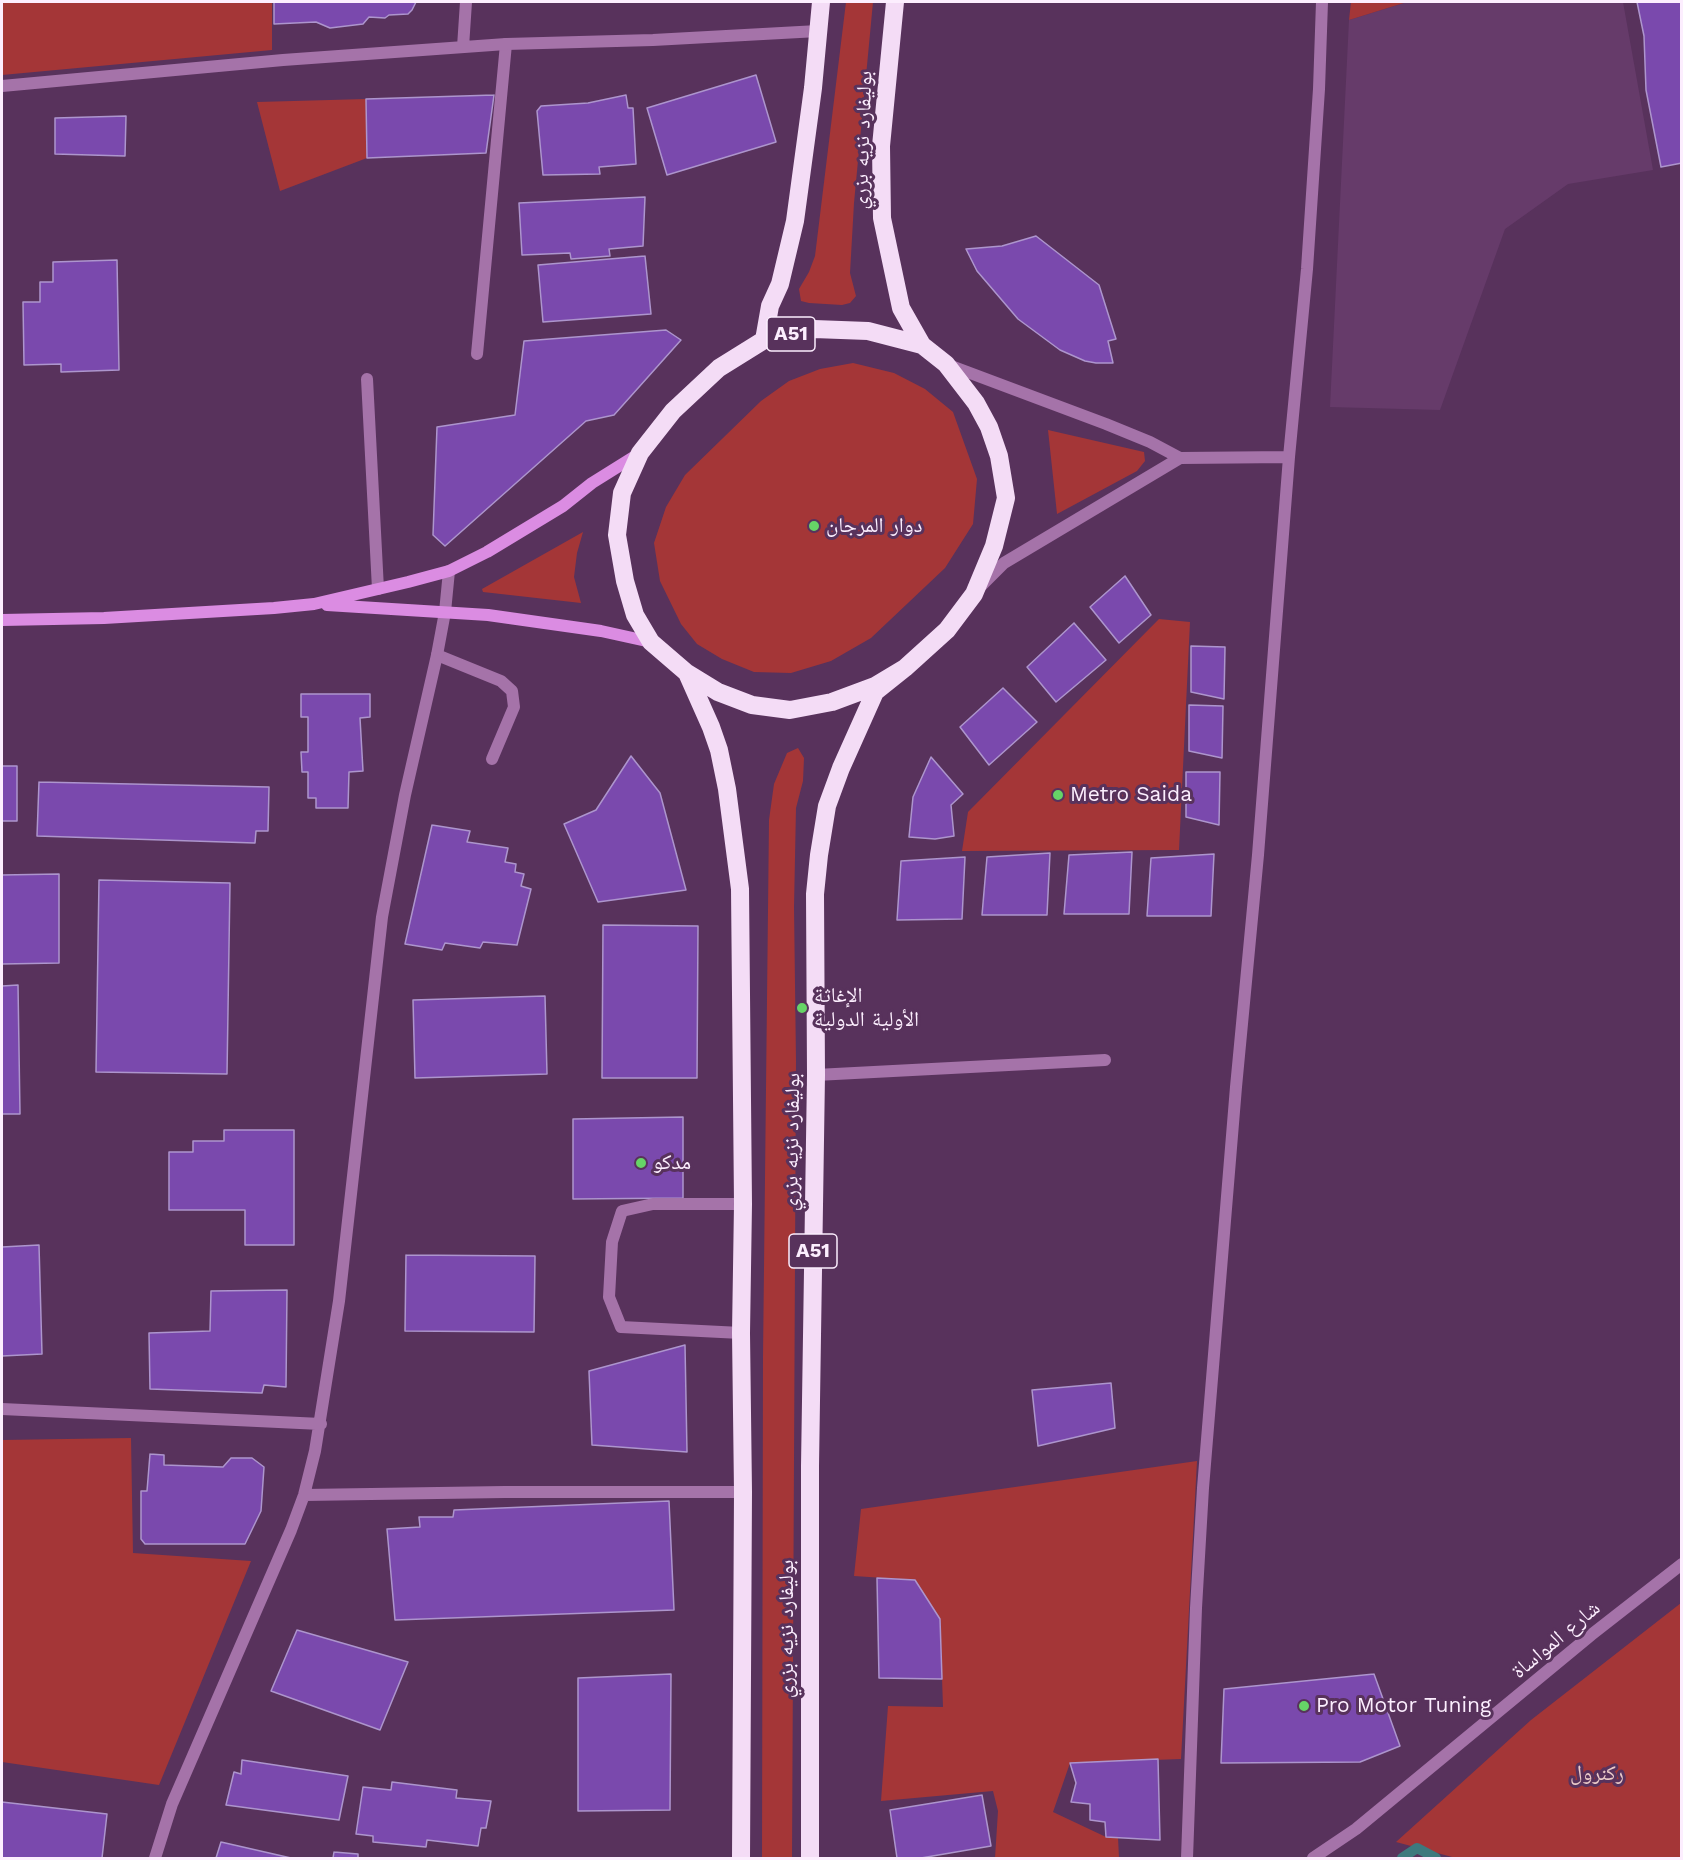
<!DOCTYPE html>
<meta charset="utf-8">
<style>
body{margin:0}
#map{position:relative;width:1683px;height:1860px;overflow:hidden;background:#58325c;font-family:"Work Sans",sans-serif}
canvas{display:block}
.frame{position:absolute;inset:0;border:3px solid #fceefe;pointer-events:none}
</style>
<div id="map">
<canvas width="1683" height="1860"></canvas>
<div class="frame"></div>
</div>
<script>
const context = document.querySelector('canvas').getContext('2d');
context.lineJoin = 'round';
function fillPath(path, color) {
  context.fillStyle = color;
  context.fill(path, 'evenodd');
}
function shape(rows) {
  const path = new Path2D();
  for (const r of rows) {
    path.moveTo(r[0], r[1]);
    for (let i = 2; i < r.length; i += 2) path.lineTo(r[i], r[i + 1]);
  }
  return path;
}
function strokePath(path, color, width, dash) {
  context.strokeStyle = color;
  context.lineWidth = width;
  context.lineCap = dash ? 'butt' : 'round';
  context.setLineDash(dash || []);
  context.stroke(path);
}
function label(font, color, halo, rows, align = 'center') {
  context.font = font + ' "Work Sans","Noto Naskh Arabic",sans-serif';
  context.lineWidth = 6;
  context.setLineDash([]);
  context.textBaseline = 'middle';
  context.strokeStyle = halo;
  context.fillStyle = color;
  for (const [text, x, y, turn = 0] of rows) {
    context.save();
    context.translate(x, y);
    context.rotate((+turn || 0) * Math.PI / 180);
    context.textAlign = isNaN(turn) ? turn : align;
    if (halo) context.strokeText(text, 0, 0);
    context.fillText(text, 0, 0);
    context.restore();
  }
}
fillPath(shape([
 [1407,2,1623,2,1653,170,1568,184,1505,229,1440,410,1330,407,1349,20]
]), '#663b6a');
fillPath(shape([
 [2,2,272,2,272,50,2,75],
 [846,2,873,2,854,203,850,273,856,296,850,303,842,305,809,303,801,301,799,289,809,272,815,256],
 [1351,2,1407,2,1349,20],
 [366,99,367,158,280,191,257,102],
 [853,363,894,373,925,389,953,412,977,479,973,524,945,568,871,638,831,661,791,673,754,672,722,659,697,644,681,624,660,581,654,543,666,507,685,475,761,401,789,381,820,369],
 [1048,430,1144,452,1145,461,1137,471,1057,514],
 [583,532,577,553,574,577,581,603,483,592,482,589],
 [1159,619,1190,622,1179,850,962,851,968,812],
 [798,748,804,758,803,781,796,808,794,907,796,1061,792,1858,762,1858,763,1356,769,820,774,784,787,753],
 [131,1438,133,1553,251,1561,159,1785,2,1762,2,1440],
 [1197,1461,1181,1759,1070,1763,1053,1812,1106,1837,1118,1837,1119,1858,995,1858,998,1811,993,1791,881,1801,888,1706,943,1707,940,1619,914,1580,854,1576,861,1509],
 [1681,1603,1681,1858,1456,1858,1396,1842,1531,1720]
]), '#a43637');
strokePath(shape([
 [1402,1858,1417,1848,1436,1858]
]), '#3d797e', 10);
const building = shape([
 [274,2,416,2,412,10,408,14,389,15,385,18,369,17,363,24,330,28,316,22,274,24,274,2],
 [1637,2,1682,2,1682,163,1661,167,1646,90,1644,36,1637,2],
 [756,75,776,142,667,175,647,108,756,75],
 [494,95,486,153,367,158,366,99,494,95],
 [626,95,628,108,633,108,636,164,599,167,600,174,543,175,537,111,541,106,588,103,626,95],
 [126,116,125,156,55,154,55,118,126,116],
 [645,197,643,246,609,249,610,256,571,259,570,253,522,255,519,203,645,197],
 [1036,236,1099,285,1116,339,1108,341,1113,363,1096,363,1085,361,1060,350,1018,319,977,271,966,249,1002,246,1036,236],
 [645,256,651,314,543,322,538,265,645,256],
 [117,260,119,370,61,372,61,364,24,365,23,302,40,302,40,282,53,282,53,262,117,260],
 [666,330,681,340,614,415,586,421,445,546,433,535,437,427,515,415,524,341,666,330],
 [1125,576,1151,615,1119,643,1090,607,1125,576],
 [1074,623,1106,660,1056,702,1027,667,1074,623],
 [1191,646,1225,647,1224,699,1191,692,1191,646],
 [1003,688,1037,722,989,765,960,727,1003,688],
 [301,694,370,694,370,717,360,718,363,771,349,772,348,808,316,808,316,798,308,798,308,772,302,772,301,752,308,752,308,717,301,717,301,694],
 [1189,705,1223,706,1222,758,1189,751,1189,705],
 [631,756,660,793,686,890,598,902,564,824,596,810,631,756],
 [931,757,963,794,951,805,954,836,935,839,909,837,913,797,931,757],
 [2,766,17,766,17,821,2,821,2,766],
 [1186,772,1220,772,1219,825,1186,817,1186,772],
 [39,782,269,787,268,831,256,831,255,843,37,836,39,782],
 [432,825,470,831,467,842,508,848,505,862,516,864,515,872,524,874,521,886,531,889,517,945,483,942,480,948,445,943,442,950,405,944,432,825],
 [1132,852,1129,914,1064,914,1069,855,1132,852],
 [1050,853,1047,915,982,915,987,857,1050,853],
 [1214,854,1211,916,1147,916,1151,858,1214,854],
 [965,857,962,919,897,920,901,861,965,857],
 [59,874,59,963,2,964,2,875,59,874],
 [99,880,230,883,227,1074,96,1072,99,880],
 [603,925,698,926,697,1078,602,1078,603,925],
 [18,985,20,1114,2,1114,2,986,18,985],
 [545,996,547,1074,415,1078,413,1000,545,996],
 [683,1117,683,1198,573,1199,573,1119,683,1117],
 [224,1130,294,1130,294,1245,245,1245,245,1210,169,1210,169,1152,193,1152,193,1141,224,1141,224,1130],
 [39,1245,42,1354,2,1356,2,1247,39,1245],
 [406,1255,535,1256,534,1332,405,1331,406,1255],
 [287,1290,286,1387,264,1385,262,1393,150,1389,149,1333,210,1331,211,1291,287,1290],
 [685,1345,687,1452,592,1445,589,1371,685,1345],
 [1111,1383,1115,1428,1038,1446,1032,1390,1111,1383],
 [150,1454,164,1455,164,1465,223,1467,231,1458,252,1458,264,1467,261,1511,245,1544,145,1544,141,1539,141,1491,147,1491,150,1454],
 [669,1501,674,1610,395,1620,387,1529,420,1527,419,1517,453,1517,454,1510,669,1501],
 [877,1578,915,1580,940,1619,942,1679,879,1678,877,1578],
 [297,1630,408,1662,380,1730,271,1691,297,1630],
 [671,1674,670,1810,578,1811,578,1678,671,1674],
 [1374,1674,1400,1746,1360,1762,1221,1763,1224,1689,1374,1674],
 [1158,1759,1160,1840,1106,1837,1105,1822,1090,1820,1090,1804,1071,1802,1076,1783,1070,1763,1158,1759],
 [242,1760,348,1776,339,1820,226,1805,234,1772,241,1774,242,1760],
 [392,1782,457,1790,456,1798,491,1801,486,1828,481,1828,478,1846,427,1840,426,1847,373,1842,373,1836,356,1834,363,1787,391,1790,392,1782],
 [982,1795,991,1846,921,1858,897,1858,890,1810,982,1795],
 [2,1802,107,1814,102,1858,2,1858,2,1802],
 [221,1842,291,1858,216,1858,221,1842],
 [334,1852,358,1854,358,1858,333,1858,334,1852]
]);
fillPath(building, '#7a49ad');
strokePath(building, '#ad95cd', 1.5);
strokePath(shape([
 [477,354,506,44],
 [367,379,378,589],
 [437,655,501,681,512,691,514,707,492,759],
 [816,1075,1105,1060],
 [741,1333,621,1327,609,1297,612,1242,622,1211,653,1204,743,1204]
]), '#a573a9', 12);
strokePath(shape([
 [463,47,466,2],
 [2,86,283,60,506,44,653,40,818,31],
 [946,364,1106,424,1150,442,1180,458,1289,457],
 [980,587,1004,563,1180,458],
 [2,1409,321,1424],
 [304,1495,505,1492,743,1492],
 [155,1858,172,1804,291,1530,304,1495,315,1451,339,1301,382,917,405,795,437,655,445,612,449,571],
 [1187,1858,1196,1608,1203,1488,1236,1087,1258,855,1289,457,1307,269,1319,89,1322,2],
 [1313,1858,1356,1829,1591,1635,1682,1564]
]), '#a573a9', 12);
strokePath(shape([
 [327,605,488,615,601,631,651,642],
 [2,620,104,618,274,608,314,604,408,582,449,571,487,552,563,506,592,483,640,453]
]), '#db8ce2', 12);
strokePath(shape([
 [895,2,881,146,882,218,901,308,922,345],
 [814,329,868,331,922,345,946,364,976,403,989,427,999,456,1006,498,994,546,974,594,947,630,905,668,875,686,832,702,790,710,752,705,718,692,687,673,651,642,635,615,625,581,617,535,622,493,640,453,673,411,719,368,764,340,814,329],
 [764,340,770,306,780,284,795,221,813,88,821,2],
 [687,673,711,727,719,750,727,789,740,889,743,1204,741,1333,743,1492,741,1858],
 [810,1858,810,1466,816,1075,815,894,819,855,827,806,841,768,875,692,905,668]
]), '#f4dcf6', 18);
for (const [x, y, r, color] of [
 [814,526,6,"#66d467"],
 [1058,795,6,"#66d467"],
 [802,1008,6,"#66d467"],
 [641,1163,6,"#66d467"],
 [1304,1706,6,"#66d467"]
]) {
  const dot = new Path2D();
  dot.arc(x, y, r, 0, 2 * Math.PI);
  context.fillStyle = color;
  context.fill(dot);
  strokePath(dot, '#58325c', 2);
}
for (const [x, y, w] of [
 [791,334,48],
 [813,1251,48]
]) {
  const box = new Path2D();
  box.roundRect(x - w / 2, y - 17, w, 34, 4.5);
  context.fillStyle = '#58325c';
  context.fill(box);
  strokePath(box, '#fceefe', 1.5);
}
label('bold 20px', '#fceefe', null, [
 ["A51",791,334],
 ["A51",813,1251]
]);
label('21px', '#fceefe', '#58325c', [
 ["بوليفارد نزيه بزري",863,140,-88],
 ["بوليفارد نزيه بزري",792,1142,-89],
 ["بوليفارد نزيه بزري",787,1629,-90],
 ["شارع المواساة",1556,1640,-40]
]);
label('21px', '#fceefe', '#58325c', [
 ["دوار المرجان",826,526],
 ["Metro Saida",1070,795],
 ["الإغاثة",814,996],
 ["الأولية الدولية",814,1020],
 ["مدكو",653,1163],
 ["Pro Motor Tuning",1316,1706]
], 'left');
label('21px', '#eccbc8', '#58325c', [
 ["ركنرول",1597,1774]
]);
</script>
